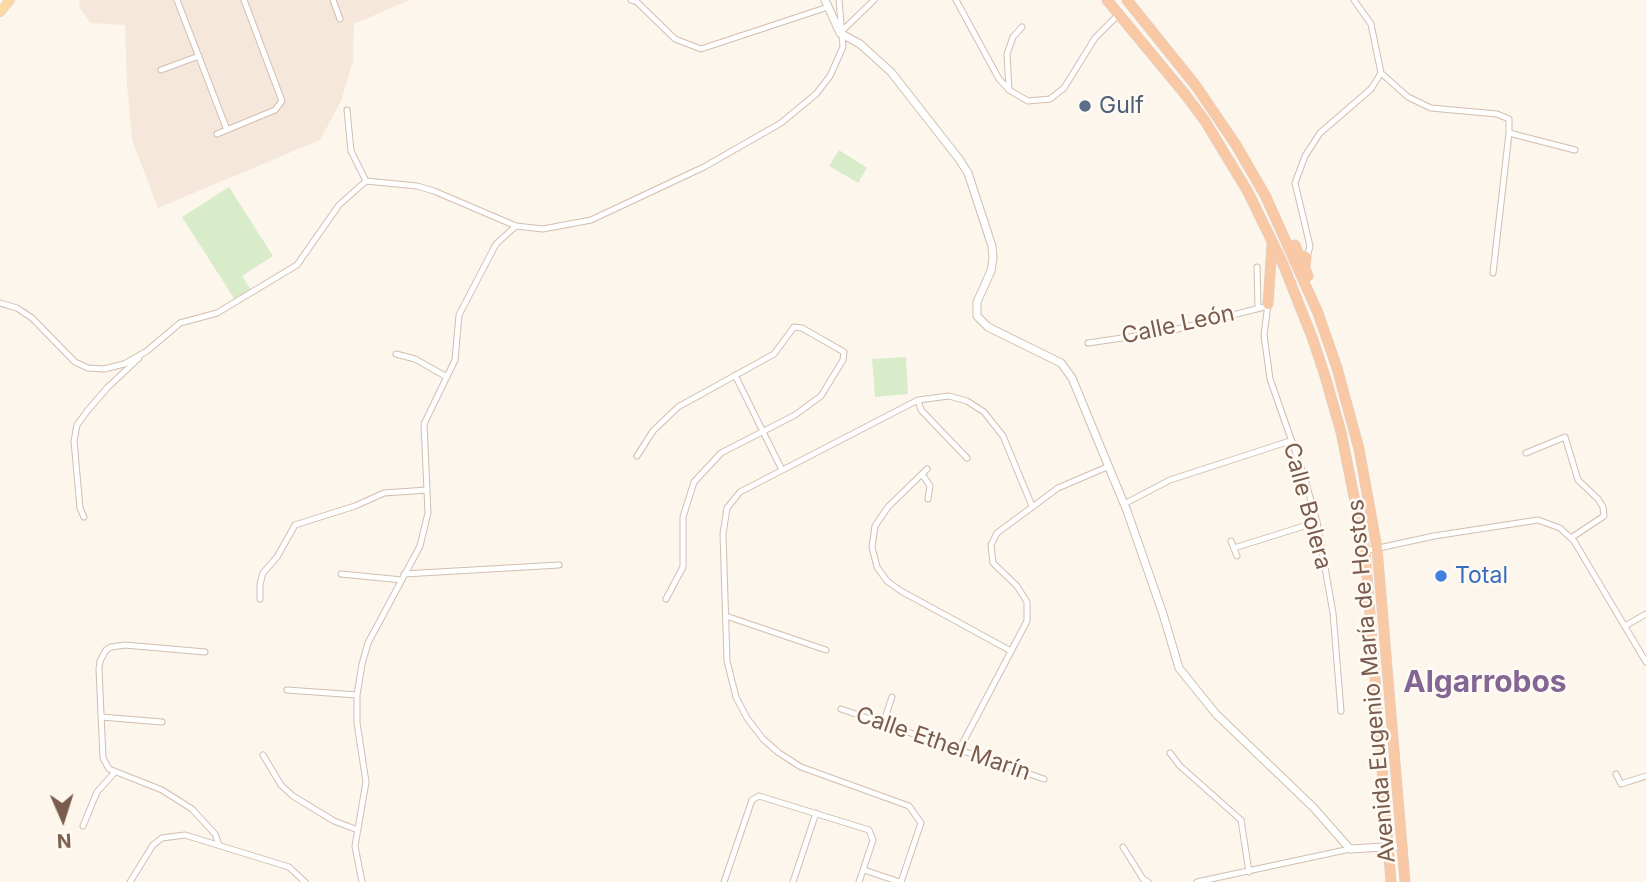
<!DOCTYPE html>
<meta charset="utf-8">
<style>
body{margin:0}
#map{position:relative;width:1646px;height:882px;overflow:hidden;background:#fdf6ec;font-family:Inter,sans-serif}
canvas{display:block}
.north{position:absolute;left:28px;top:784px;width:70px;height:70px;-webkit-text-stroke:5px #fffaf3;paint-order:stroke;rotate:177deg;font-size:19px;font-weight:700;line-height:28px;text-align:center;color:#7a5c4d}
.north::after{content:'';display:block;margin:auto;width:24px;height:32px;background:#7a5c4d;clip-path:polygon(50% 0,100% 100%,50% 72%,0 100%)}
</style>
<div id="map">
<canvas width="1646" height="882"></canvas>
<div class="north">N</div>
</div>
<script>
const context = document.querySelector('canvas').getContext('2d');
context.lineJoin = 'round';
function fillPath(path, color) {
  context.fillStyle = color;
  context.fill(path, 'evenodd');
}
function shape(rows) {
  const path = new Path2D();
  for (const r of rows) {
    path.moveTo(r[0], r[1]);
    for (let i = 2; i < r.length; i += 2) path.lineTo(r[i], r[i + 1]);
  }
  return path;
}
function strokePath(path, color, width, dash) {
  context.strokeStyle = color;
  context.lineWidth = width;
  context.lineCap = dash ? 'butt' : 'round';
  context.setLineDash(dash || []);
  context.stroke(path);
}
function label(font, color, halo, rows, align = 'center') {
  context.font = font + ' Inter,sans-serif';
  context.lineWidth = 5;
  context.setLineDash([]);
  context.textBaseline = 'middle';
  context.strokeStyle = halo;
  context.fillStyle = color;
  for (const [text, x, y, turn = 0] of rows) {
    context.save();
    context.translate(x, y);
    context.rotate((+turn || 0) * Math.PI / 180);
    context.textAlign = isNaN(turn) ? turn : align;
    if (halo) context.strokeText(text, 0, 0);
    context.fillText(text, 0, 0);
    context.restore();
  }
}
fillPath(shape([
 [79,0,410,0,354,24,353,61,341,101,320,140,158,208,132,140,127,84,125,25,91,23,80,8]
]), '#f5e8da');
fillPath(shape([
 [839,150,867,168,858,183,829,166],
 [229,187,273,256,242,276,251,290,235,300,182,217],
 [906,357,908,394,875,397,872,359]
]), '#d8ecc9');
const minor = shape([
 [177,0,227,130],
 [333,0,340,19],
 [631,0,637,2,675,39,701,49,828,7],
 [956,0,999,79,1009,90],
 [1022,27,1013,37,1007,54,1009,90,1028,101,1050,99,1064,88,1095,38,1120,13],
 [840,33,874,0],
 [161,70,199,56],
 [1381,73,1408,97,1431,108,1497,114,1509,119,1509,133,1493,273],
 [347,110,351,151,366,181],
 [1509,133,1575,150],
 [217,134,275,110,282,101,244,0],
 [1307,257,1310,246,1295,183,1305,156,1320,133,1371,89,1381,73,1371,24,1354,0],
 [1257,267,1258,307],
 [0,303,17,308,32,318,75,362,88,368,104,369,124,364,147,351,180,323,217,313,297,265,339,205,366,181,417,186,434,191,516,226,543,229,591,220,704,167,781,123,816,94,830,76,843,47,839,0],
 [1268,304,1264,335,1270,379,1304,476,1317,522,1333,613,1341,711],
 [1088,343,1170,331,1268,306],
 [396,354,415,359,447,377],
 [735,375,782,470],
 [918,400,921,410,967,458],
 [1526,453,1565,437,1578,480,1598,499,1603,507,1604,516,1571,538],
 [637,456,653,431,678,407,774,354,794,327,802,328,844,352,843,360,821,396,795,415,721,453,694,482,683,517,683,567,666,599],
 [927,469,888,507,875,526,872,547,877,567,887,581,901,591,1011,651],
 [922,474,930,486,928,499],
 [1124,504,1170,480,1290,441],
 [84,517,80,508,74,441,77,425,88,410,108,387,139,358],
 [1231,541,1237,556],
 [1234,548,1317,522],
 [1365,551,1434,536,1538,520,1560,528,1574,541,1646,662],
 [341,574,402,580],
 [404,574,559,565],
 [260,599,260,584,263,573,277,557,295,525,355,506,384,493,427,490],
 [726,616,826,650],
 [1625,626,1646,614],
 [205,652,125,645,111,647,106,650,100,661,99,669,103,758,109,769,162,790,192,809,215,834,219,845],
 [287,690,357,695],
 [841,709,1044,779],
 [101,717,162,722],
 [883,724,892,697],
 [959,750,1027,621,1027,602,1017,586,993,563,991,545,997,533,1058,488,1107,467],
 [1170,753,1180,766,1241,820,1249,872],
 [263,755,281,785,293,796,334,821,358,830],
 [1616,774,1621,784,1646,776],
 [83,826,97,792,115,772],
 [1123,847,1143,879,1148,882],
 [864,870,900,882],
 [130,882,153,845,162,838,185,835,289,867,305,882],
 [362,882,355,846,366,782,357,723,357,695,362,664,368,643,420,546,428,513,424,424,455,360,459,315,496,244,516,226],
 [724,882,752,800,759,796,869,830,873,840,859,882],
 [793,882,816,813],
 [901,882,921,823,909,806,801,767,779,753,763,739,747,718,736,697,727,661,723,534,727,508,740,492,918,400,949,396,967,401,984,412,1003,436,1032,506],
 [1197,882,1350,849]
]);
const tertiary = shape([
 [825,0,840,33,860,44,891,72,959,159,968,173,992,246,993,258,991,271,977,302,977,316,988,327,1061,363,1072,378,1127,511,1163,614,1179,668,1216,714,1313,807,1350,849,1402,846]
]);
const primary = shape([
 [0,12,10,0]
]);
const trunk = shape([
 [1107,0,1184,93,1205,121,1248,192,1283,264,1312,337,1325,376,1341,432,1365,551,1391,882],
 [1127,0,1196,86,1236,145,1265,195,1318,313,1337,368,1359,449,1377,548,1405,882],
 [1295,245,1299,255,1306,257,1305,268,1308,276],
 [1268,304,1272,244]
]);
strokePath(minor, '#d1beb0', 7);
strokePath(tertiary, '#d1beb0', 9);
strokePath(primary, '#dad1cd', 10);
strokePath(trunk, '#dad1cd', 11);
strokePath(minor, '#fff', 5);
strokePath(tertiary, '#fff', 7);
strokePath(primary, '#fbd9a5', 9);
strokePath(trunk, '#f9c8a4', 10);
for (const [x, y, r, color] of [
 [1085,106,7,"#5c6f8a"],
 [1441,576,7,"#3f7fe0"]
]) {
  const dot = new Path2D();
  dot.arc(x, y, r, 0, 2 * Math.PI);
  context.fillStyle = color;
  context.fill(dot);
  strokePath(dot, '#fffaf3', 2.5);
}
label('23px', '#4e5e75', '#fffaf3', [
 ["Gulf",1099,106]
], 'left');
label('23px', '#7a5c4d', '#fffaf3', [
 ["Calle León",1178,325,-12],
 ["Calle Bolera",1307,506,75],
 ["Avenida Eugenio María de Hostos",1372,681,-95],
 ["Calle Ethel Marín",943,744,19]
]);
label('23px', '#366cbe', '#fffaf3', [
 ["Total",1455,576]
], 'left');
label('bold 30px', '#846695', '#fffaf3', [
 ["Algarrobos",1485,683]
]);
</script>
